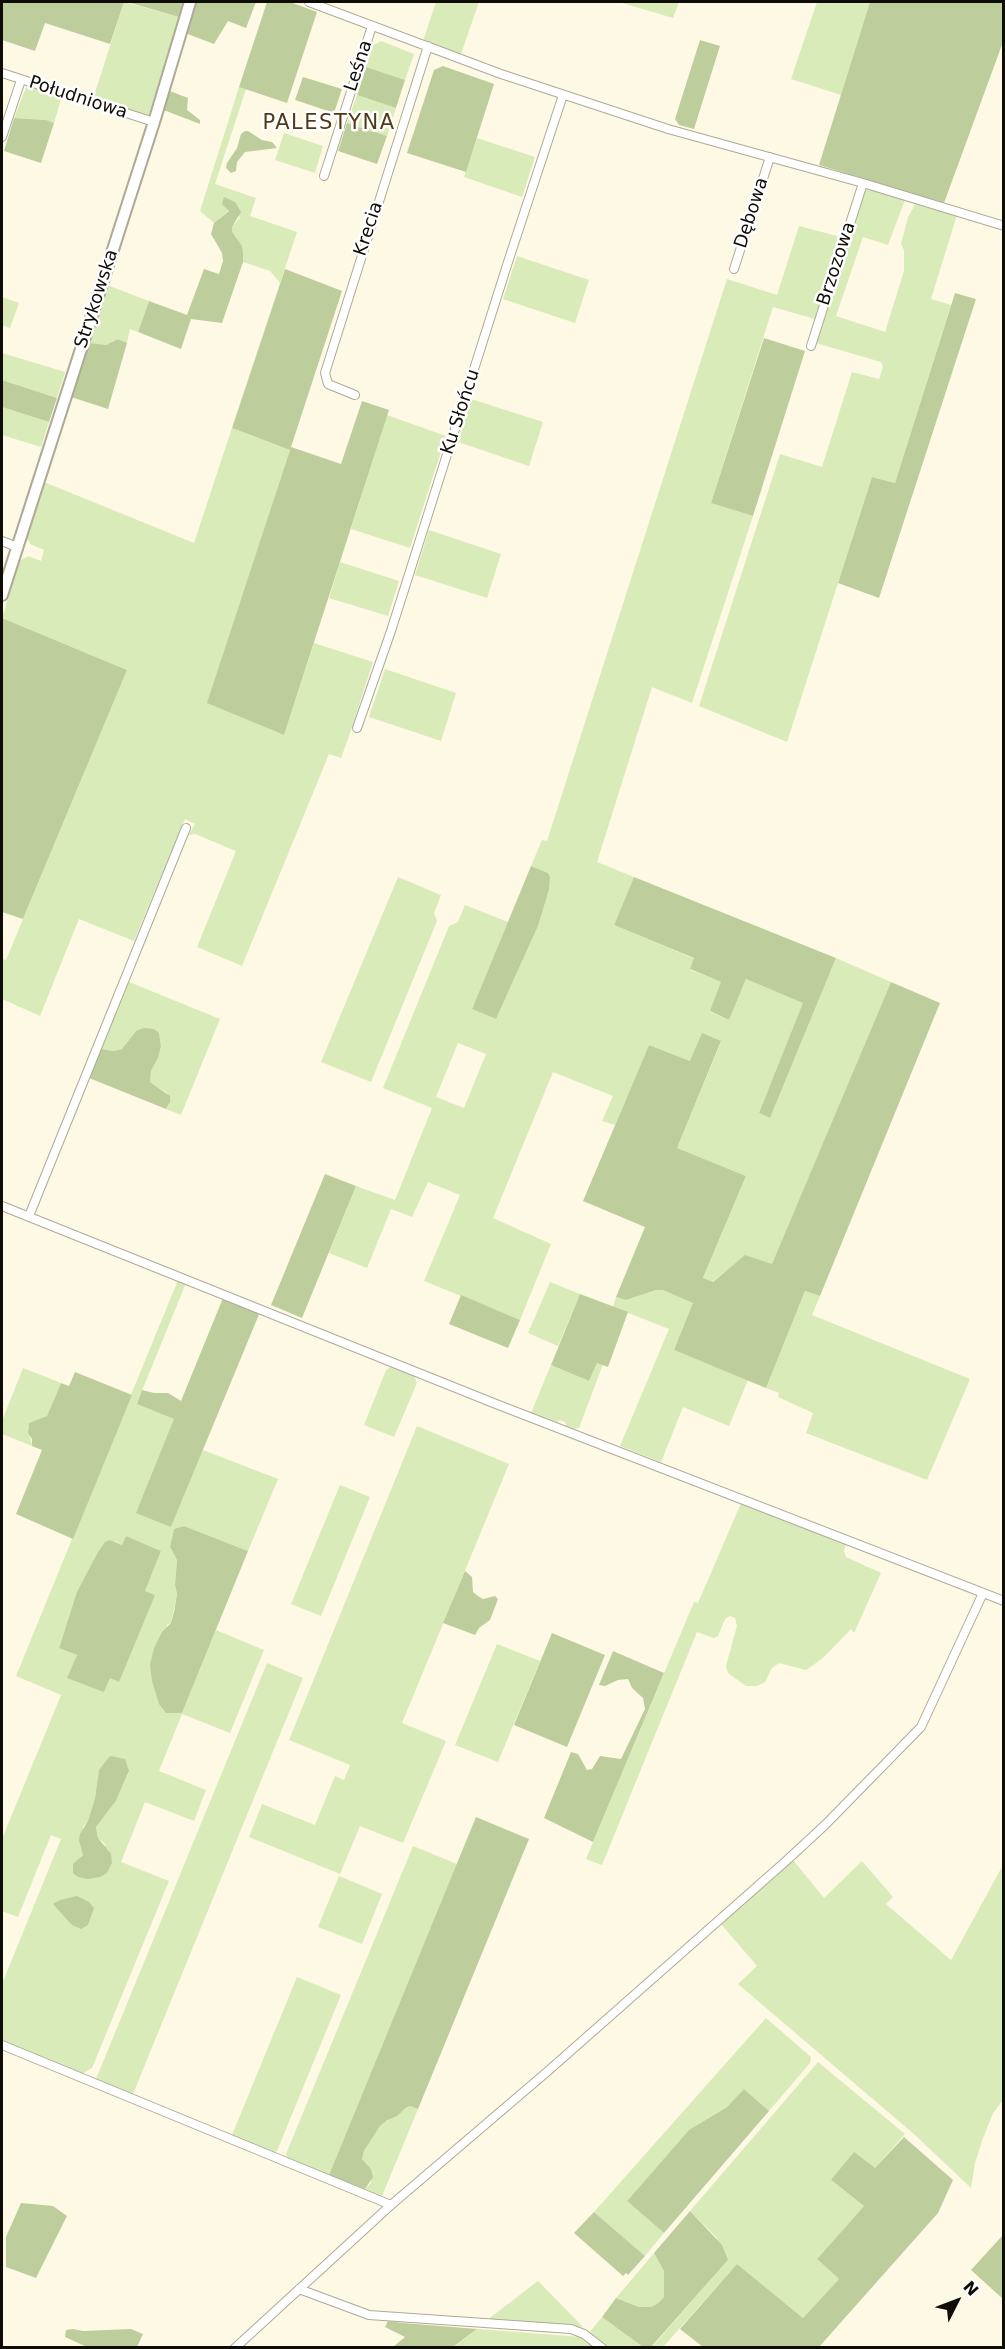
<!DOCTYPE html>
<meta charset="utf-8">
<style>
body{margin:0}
#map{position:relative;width:1005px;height:2349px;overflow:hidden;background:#fef9e4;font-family:"DejaVu Sans",sans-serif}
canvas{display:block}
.frame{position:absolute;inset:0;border:3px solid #0e0c06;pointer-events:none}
.north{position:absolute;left:927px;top:2271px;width:60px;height:60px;-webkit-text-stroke:4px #fff;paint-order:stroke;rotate:48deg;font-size:16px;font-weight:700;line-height:24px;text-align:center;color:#0e0c06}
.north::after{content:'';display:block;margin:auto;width:21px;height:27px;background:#0e0c06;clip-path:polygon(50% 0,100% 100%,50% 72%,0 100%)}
</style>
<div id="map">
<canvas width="1005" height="2349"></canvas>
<div class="frame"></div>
<div class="north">N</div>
</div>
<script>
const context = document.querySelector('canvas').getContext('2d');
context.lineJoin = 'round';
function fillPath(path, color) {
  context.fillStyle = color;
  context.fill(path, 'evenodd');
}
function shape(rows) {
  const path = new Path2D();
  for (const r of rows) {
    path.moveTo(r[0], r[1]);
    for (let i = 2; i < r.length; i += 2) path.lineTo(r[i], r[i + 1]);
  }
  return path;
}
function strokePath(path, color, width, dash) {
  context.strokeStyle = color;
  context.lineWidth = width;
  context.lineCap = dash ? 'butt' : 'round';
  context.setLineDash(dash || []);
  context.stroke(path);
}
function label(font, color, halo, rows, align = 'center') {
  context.font = font + ' "DejaVu Sans",sans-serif';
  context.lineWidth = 5;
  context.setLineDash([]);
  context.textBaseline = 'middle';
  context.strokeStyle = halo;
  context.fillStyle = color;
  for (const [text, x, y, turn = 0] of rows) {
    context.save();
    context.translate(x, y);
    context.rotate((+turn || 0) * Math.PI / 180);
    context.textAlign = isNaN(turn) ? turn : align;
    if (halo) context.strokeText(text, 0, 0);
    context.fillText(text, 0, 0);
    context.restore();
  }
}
fillPath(shape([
 [124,2,179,17,148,117,93,99],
 [436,2,479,2,461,54,423,41],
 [619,2,679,2,673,18],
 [817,2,870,2,841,95,791,79],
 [381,41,414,54,405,80,366,67,373,45],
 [27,85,62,96,54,123,46,120,14,118],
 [239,87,246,89,215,184,256,198,250,216,297,232,280,283,270,271,243,262,243,253,232,232,232,227,240,217,229,210,214,223,200,211],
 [357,95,396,108,387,136,347,123],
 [284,133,323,146,315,173,275,160],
 [477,138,535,157,522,197,464,177],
 [868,189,905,200,888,245,863,237,836,316,885,332,904,271,904,250,901,244,908,217,916,203,957,215,931,299,951,305,895,483,872,477,787,742,699,706,780,454,822,467,852,372,879,379,883,367,881,362,816,343,863,191],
 [799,226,841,237,815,319,773,307,711,503,753,516,692,703,652,687,597,862,634,877,614,925,695,959,690,970,722,982,710,1012,729,1020,746,979,804,1003,759,1113,770,1118,836,958,891,982,772,1265,745,1256,712,1282,703,1279,746,1176,677,1148,721,1042,690,1061,649,1045,615,1125,602,1121,613,1096,553,1072,493,1218,551,1244,520,1320,424,1281,460,1195,428,1182,412,1217,391,1209,367,1268,329,1253,356,1186,395,1200,432,1108,383,1088,449,926,458,922,465,905,508,922,472,1009,496,1019,538,926,549,890,550,877,548,873,531,866,542,840,547,841,727,279,777,295],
 [458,1043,486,1054,464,1108,436,1097],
 [517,256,589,280,575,323,503,299],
 [107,285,149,301,138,332,130,329,127,343,118,339,106,345,96,345,88,343],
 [2,297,19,303,10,328,2,325],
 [2,353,65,372,57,398,2,380],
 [471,399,543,422,529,466,458,442],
 [2,407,49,422,41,447,2,435],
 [387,415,446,436,410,548,351,529],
 [232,428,290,450,208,703,284,735,314,643,373,662,349,736,341,758,329,754,242,966,197,947,236,851,195,834,189,835,195,824,185,819,134,941,79,919,40,1016,2,999,2,959,6,960,127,670,2,618,19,561,28,556,41,561,44,550,30,544,26,536,44,482,194,543],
 [429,530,501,554,487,598,415,575],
 [340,562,399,581,388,616,329,598],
 [385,669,456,693,441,741,369,717],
 [398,877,441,895,434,913,437,921,371,1082,321,1062],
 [129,982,220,1019,181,1115,166,1109,170,1102,167,1093,150,1082,151,1071,158,1058,161,1046,159,1033,136,1031,122,1049,114,1051,101,1049],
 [178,1280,186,1283,137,1403,174,1419,171,1527,203,1450,278,1479,248,1551,184,1526,174,1529,170,1547,177,1560,175,1585,177,1594,171,1623,167,1625,166,1713,182,1713,216,1630,264,1650,230,1733,182,1714,159,1771,206,1790,194,1821,145,1802,121,1862,169,1881,92,2068,82,2074,2,2041,2,1984,61,1839,51,1835,18,1917,2,1911,2,1839,61,1695,16,1676],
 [126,1536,161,1551,145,1591,154,1595,110,1678,68,1678,77,1655,59,1647,72,1609,98,1552,115,1541,122,1545],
 [99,1770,129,1772,116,1801,96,1827,98,1838,106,1845,78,1859,83,1855,83,1827,88,1821,95,1798],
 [550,1282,580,1294,558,1346,528,1333],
 [656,1290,663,1290,694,1303,674,1350,748,1380,729,1426,683,1407,661,1462,620,1446,669,1329,613,1307,616,1297,626,1300],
 [805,1291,820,1296,812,1315,970,1379,927,1480,806,1433,813,1413,778,1397,779,1393,766,1388],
 [597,1362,603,1364,579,1428,574,1429,567,1427,565,1422,559,1420,557,1422,531,1413,551,1365,589,1381],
 [392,1366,413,1374,417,1383,394,1437,364,1425,386,1370],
 [23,1368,61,1383,47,1416,28,1427,32,1446,2,1434,2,1421],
 [417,1426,509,1464,402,1723,446,1741,403,1843,360,1826,340,1874,249,1837,262,1804,315,1825,335,1776,344,1780,350,1765,289,1740],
 [340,1485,370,1497,321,1616,291,1604],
 [741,1503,846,1544,844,1551,846,1557,881,1573,854,1633,851,1629,823,1658,806,1670,779,1663,772,1668,765,1682,757,1686,746,1686,728,1673,726,1666,737,1626,735,1618,730,1616,725,1619,718,1636,714,1638,697,1632,602,1865,586,1859,694,1602,698,1603],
 [497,1644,540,1661,498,1762,455,1745],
 [267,1663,303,1678,133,2094,96,2079],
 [413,1846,457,1864,329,2175,288,2158,286,2154],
 [793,1860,824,1898,862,1861,893,1897,886,1904,951,1960,1003,1865,1003,2100,993,2113,982,2141,975,2163,971,2188,915,2135,738,1984,757,1966,721,1924],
 [339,1876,382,1894,362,1944,318,1927],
 [297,1977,341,1995,277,2151,273,2152,232,2135],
 [766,2018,811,2057,810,2063,769,2111,744,2089,727,2107,689,2130,627,2201,664,2233,645,2256,594,2212],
 [818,2062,905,2134,875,2168,831,2180,864,2206,817,2259,839,2279,803,2318,737,2264,663,2347,651,2348,728,2260,716,2237,690,2211],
 [410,2106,418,2109,382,2196,365,2189,371,2183,371,2169,362,2159,364,2151,380,2126],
 [654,2253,664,2271,664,2297,657,2304,651,2307,639,2307,616,2298],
 [538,2281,583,2327,564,2324,542,2325,487,2320],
 [602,2317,643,2347,608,2347,589,2333],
 [477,2329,581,2337,595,2347,453,2348]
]), '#d9ebb8');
fillPath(shape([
 [2,2,124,2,110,44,45,23,35,51,2,40],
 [127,2,184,2,179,17],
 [194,2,256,2,246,28,228,21,214,44,185,33],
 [267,2,290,2,317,12,287,103,239,87],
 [870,2,1003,2,1003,42,944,203,819,165],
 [700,40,720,46,694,129,679,125,675,119],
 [443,66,494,84,466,172,407,153,434,70],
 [366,67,405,80,396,108,357,95],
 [303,77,342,89,334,113,295,100],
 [167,90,188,98,187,110,200,120,200,124,161,109],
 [14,118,46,120,54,123,41,163,4,151],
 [347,123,387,136,377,164,338,151],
 [245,131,248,131,262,140,272,142,277,148,245,152,237,162,236,171,231,173,226,168,227,163,237,148,241,134],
 [224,197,235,202,241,212,232,227,232,232,242,246,243,253,243,262,222,323,191,319,181,349,138,332,149,301,187,315,204,269,219,274,223,261,222,253,211,234,214,223,229,211,222,204],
 [285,269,342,291,291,447,341,464,362,401,389,410,284,735,207,703,290,450,232,428],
 [955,293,976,299,879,598,838,583,872,477,895,483],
 [764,338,805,351,753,516,711,503],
 [118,339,127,343,108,409,71,397,88,343,106,345],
 [2,380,57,398,49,422,2,407],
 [2,618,127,670,23,919,2,912],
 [531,866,548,873,550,877,549,890,538,926,496,1019,472,1009],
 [634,877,836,958,770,1118,759,1113,803,1003,746,979,729,1020,710,1011,721,982,690,969,694,958,614,925],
 [891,982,940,1003,820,1296,805,1291,766,1388,674,1350,693,1303,663,1290,656,1290,626,1300,616,1297,645,1227,583,1201,649,1045,690,1061,702,1033,721,1041,677,1148,746,1176,703,1278,713,1282,745,1255,772,1264],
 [144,1028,154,1029,159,1033,161,1046,158,1058,151,1071,150,1082,170,1096,170,1102,166,1109,89,1078,101,1049,114,1051,122,1049,136,1031],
 [325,1174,356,1186,302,1318,271,1305],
 [580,1294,628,1312,608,1367,597,1363,589,1381,551,1365],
 [461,1295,520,1320,508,1348,449,1324],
 [223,1298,260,1312,171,1527,136,1513,174,1419,137,1404,142,1390,154,1393,168,1393,181,1401],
 [75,1372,132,1395,73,1539,16,1514,42,1450,32,1446,32,1439,28,1433,29,1423,47,1416,61,1383,69,1386],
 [184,1526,248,1551,182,1713,166,1713,159,1704,152,1681,150,1665,154,1648,162,1632,171,1623,174,1612,177,1594,175,1585,177,1560,170,1547,174,1529],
 [126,1536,161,1551,145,1591,155,1595,119,1682,110,1678,104,1692,67,1678,77,1655,59,1648,77,1592,98,1552,105,1542,110,1540,122,1545],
 [465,1571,472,1577,473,1592,478,1596,483,1599,495,1596,498,1599,490,1620,479,1628,475,1635,443,1623],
 [552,1633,605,1655,567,1747,514,1725],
 [613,1651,664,1673,593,1842,544,1818,571,1752,578,1754,587,1770,592,1769,600,1756,621,1759,645,1709,643,1698,632,1688,628,1679,618,1680,605,1686,599,1685],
 [110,1756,125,1759,129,1771,116,1801,96,1827,98,1838,111,1854,112,1863,107,1873,100,1877,88,1879,78,1877,73,1873,73,1864,83,1855,79,1840,80,1834,88,1821,95,1798,99,1770],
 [476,1817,529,1839,418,2109,410,2106,406,2108,397,2116,388,2120,380,2126,364,2151,362,2159,371,2169,373,2177,365,2189,329,2175],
 [77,1896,89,1902,94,1908,88,1925,81,1929,72,1925,53,1904,60,1900],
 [744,2089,769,2111,664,2233,627,2201,689,2130,727,2107],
 [904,2137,953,2180,938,2213,819,2347,703,2347,680,2329,737,2264,803,2318,839,2279,817,2259,864,2206,831,2180,854,2152,875,2168],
 [21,2203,53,2206,67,2216,36,2278,6,2267,6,2237],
 [690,2211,722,2245,728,2260,651,2347,643,2347,602,2317,616,2298,639,2307,651,2307,657,2304,664,2297,664,2271,654,2253],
 [594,2212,645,2256,628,2275,626,2273,623,2276,574,2233],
 [1003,2235,1003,2299,971,2270],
 [388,2321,403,2323,477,2329,453,2347,393,2347,405,2337,385,2327],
 [73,2329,83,2331,131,2329,143,2334,137,2347,87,2347,65,2337,66,2330]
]), '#bdce9c');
const street = shape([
 [309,2,501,74,668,129,863,183,1004,226],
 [2,73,154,122],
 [2,137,21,80],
 [324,176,372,26],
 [734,269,770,157],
 [811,346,863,183],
 [355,395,328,384,325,373,428,46],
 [2,541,17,547],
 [357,728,391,631,508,262,563,95],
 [2,1206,496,1404,1004,1601],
 [29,1216,186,828],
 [2,2045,391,2205],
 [299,2289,369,2315,571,2329,584,2334,602,2348],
 [235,2348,391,2205,548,2071,786,1861,825,1825,921,1727,983,1593]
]);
const secondary = shape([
 [2,595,154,122,190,2]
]);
strokePath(street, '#aeaa96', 10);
strokePath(secondary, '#aeaa96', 14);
strokePath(street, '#fff', 8);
strokePath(secondary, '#fff', 10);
label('18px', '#0e0c06', '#fff', [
 ["Leśna",359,66,-72],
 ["Południowa",78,98,18],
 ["Dębowa",752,213,-72],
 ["Krecia",369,229,-72],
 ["Brzozowa",837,264,-72],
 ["Strykowska",97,299,-72],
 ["Ku Słońcu",461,412,-72]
]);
context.letterSpacing = '1.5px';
label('21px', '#513816', '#fff', [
 ["PALESTYNA",329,124]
]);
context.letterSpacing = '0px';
</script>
